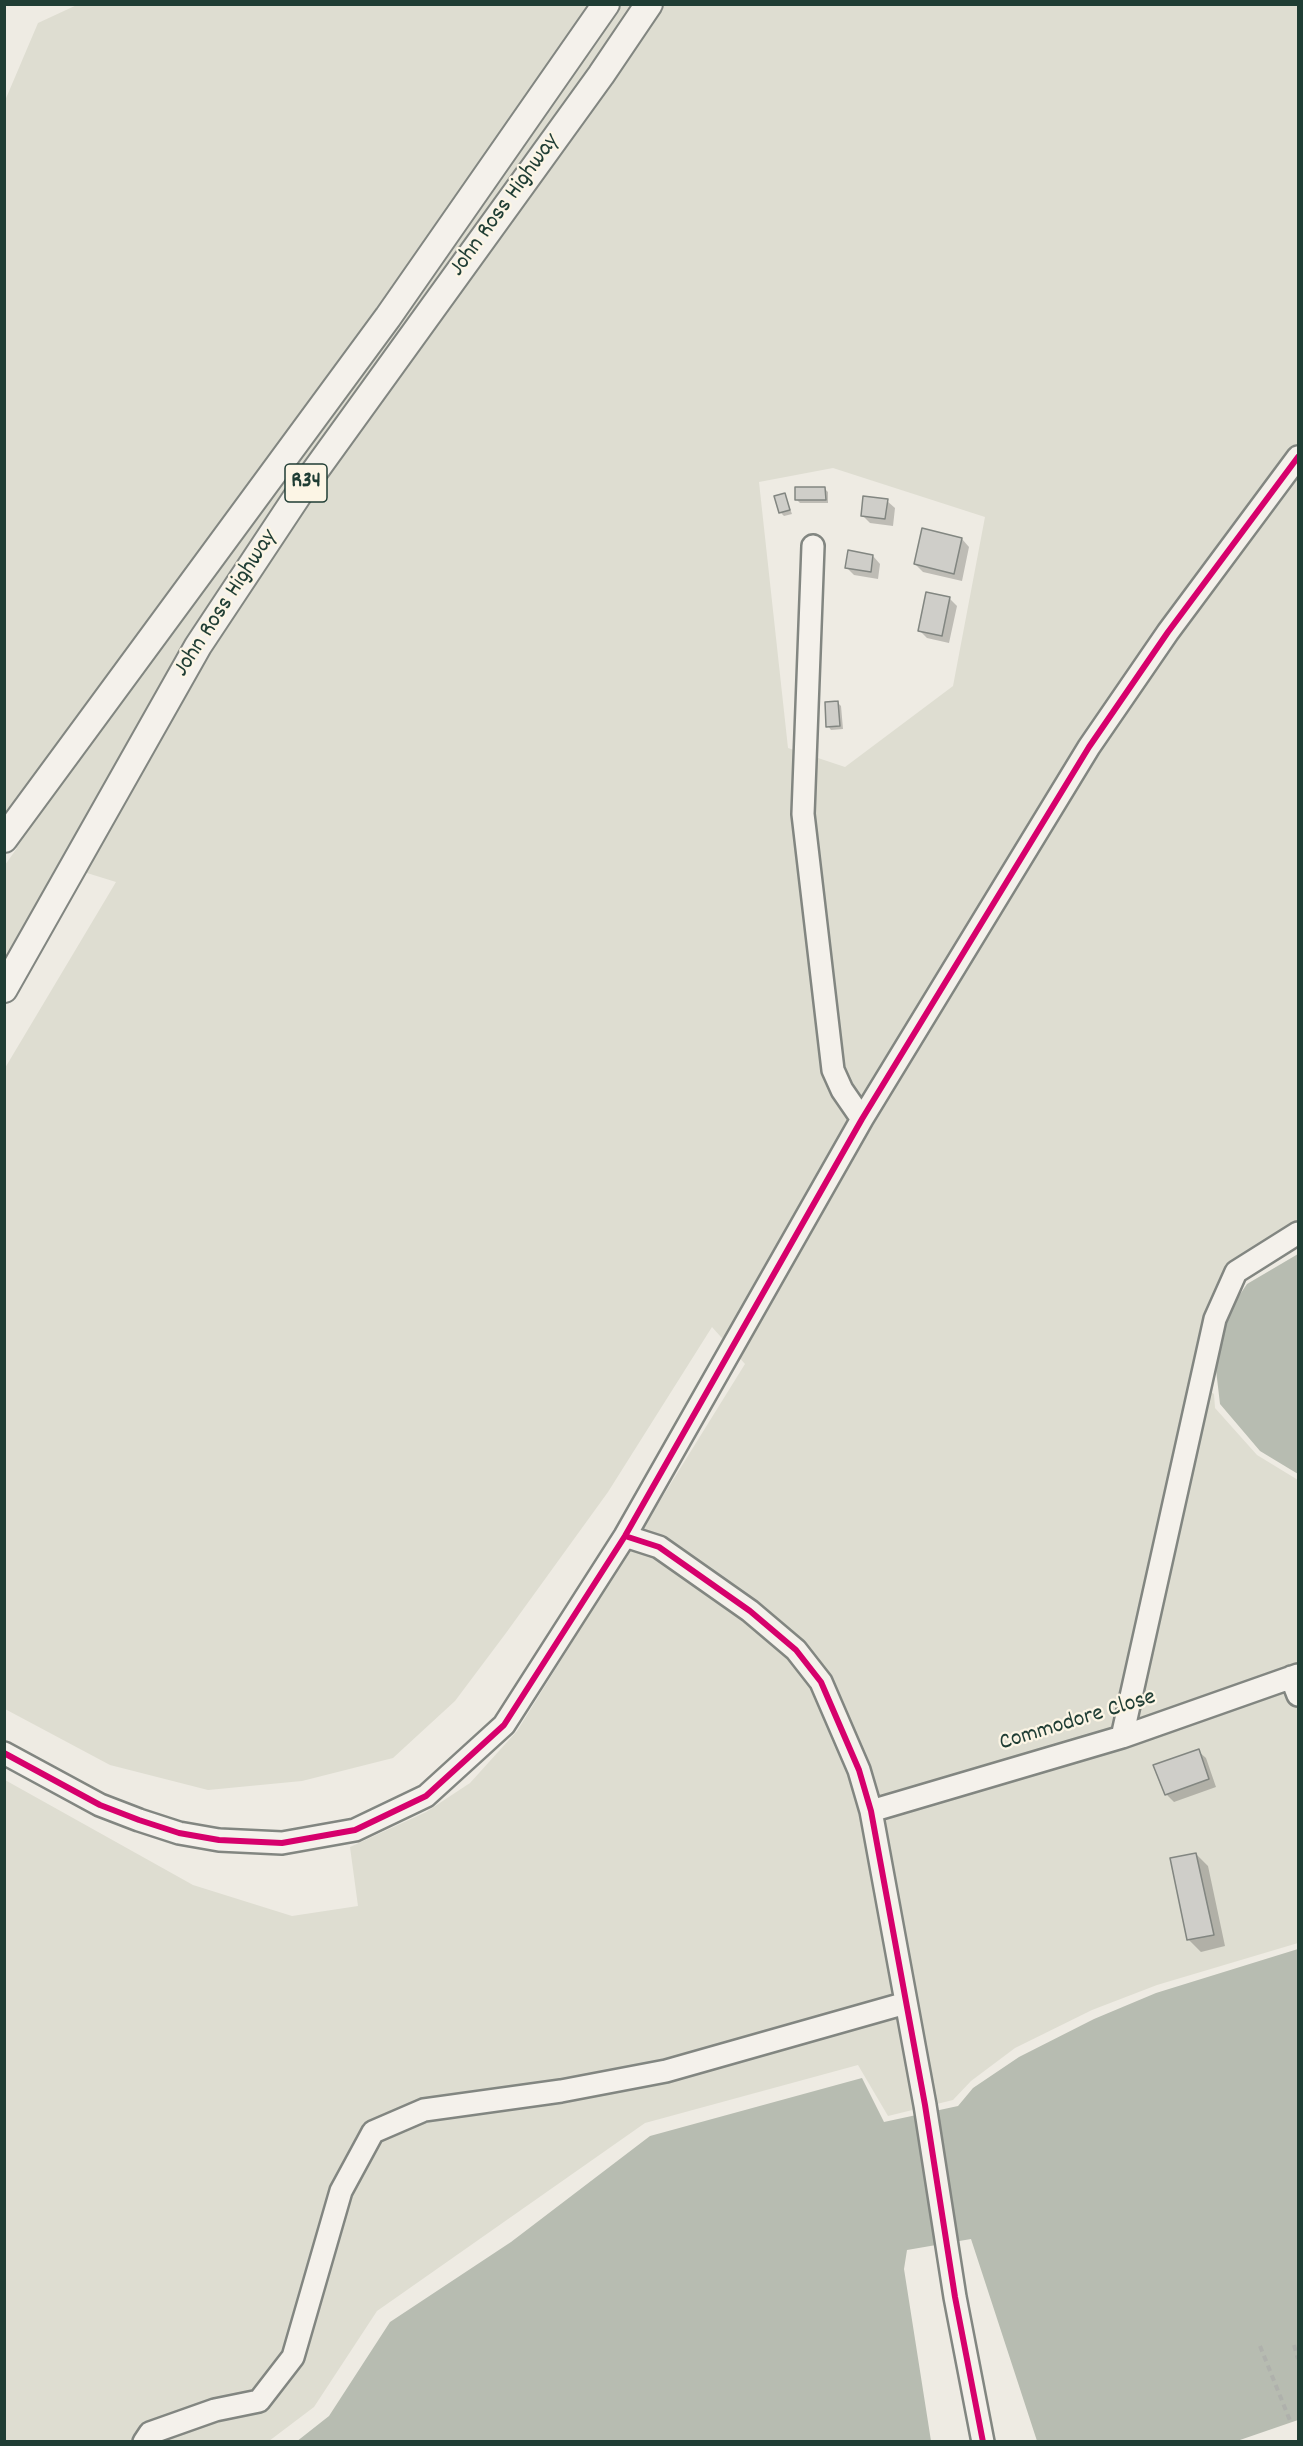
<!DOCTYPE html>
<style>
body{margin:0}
#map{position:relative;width:1303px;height:2446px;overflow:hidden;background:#eeebe3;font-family:Dekko,sans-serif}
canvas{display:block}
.frame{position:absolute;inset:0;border:6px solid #1f3d34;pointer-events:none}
</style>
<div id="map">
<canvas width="1303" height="2446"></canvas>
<div class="frame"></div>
</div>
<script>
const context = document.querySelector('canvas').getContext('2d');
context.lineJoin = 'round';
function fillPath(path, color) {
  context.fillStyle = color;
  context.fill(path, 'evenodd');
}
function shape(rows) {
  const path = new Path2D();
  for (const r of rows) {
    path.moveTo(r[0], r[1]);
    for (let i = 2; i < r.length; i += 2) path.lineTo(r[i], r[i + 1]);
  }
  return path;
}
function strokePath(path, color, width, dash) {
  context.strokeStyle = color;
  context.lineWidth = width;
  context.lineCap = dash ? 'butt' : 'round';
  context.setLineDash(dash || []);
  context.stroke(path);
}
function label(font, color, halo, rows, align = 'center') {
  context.font = font + ' Dekko,sans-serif';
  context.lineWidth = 4.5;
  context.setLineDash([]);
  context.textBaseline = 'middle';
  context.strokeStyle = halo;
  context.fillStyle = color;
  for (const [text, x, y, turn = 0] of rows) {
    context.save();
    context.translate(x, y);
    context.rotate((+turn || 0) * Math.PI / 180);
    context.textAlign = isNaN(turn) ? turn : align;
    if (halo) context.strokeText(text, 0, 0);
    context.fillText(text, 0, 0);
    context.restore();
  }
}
fillPath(shape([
 [79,4,1298,5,1298,1246,1244,1277,1212,1304,1187,1398,1149,1566,1124,1704,1135,1705,1177,1539,1206,1388,1214,1394,1215,1408,1257,1455,1298,1480,1298,1943,1157,1985,1092,2010,1015,2048,971,2081,953,2100,888,2116,858,2065,645,2123,377,2311,314,2407,269,2441,5,2441,5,1780,193,1885,292,1916,358,1906,350,1847,426,1812,470,1783,517,1731,745,1364,712,1327,608,1492,506,1633,455,1701,393,1758,302,1781,208,1790,110,1765,5,1709,5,1068,116,882,58,864,5,958,5,865,17,848,4,841,4,103,38,23],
 [833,468,985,517,953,686,845,767,788,748,759,482]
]), '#deddd1');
fillPath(shape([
 [1298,1254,1298,1474,1260,1451,1220,1404,1215,1361,1220,1324,1247,1284],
 [1298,1949,1298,2420,1237,2441,1037,2441,971,2239,907,2250,904,2269,931,2441,296,2442,329,2416,390,2322,511,2242,650,2136,862,2078,884,2122,958,2106,973,2088,1019,2057,1094,2019,1156,1993]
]), '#b7bcb1');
fillPath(shape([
 [825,489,828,492,828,503,800,503,797,500],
 [785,495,792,514,784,516,780,512],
 [887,501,895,508,893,526,870,523,862,515],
 [962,539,969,547,962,581,923,572,915,564],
 [873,556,880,564,878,579,854,575,846,567],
 [949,598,957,606,949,643,927,638,920,631],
 [838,703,841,706,843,729,831,730,828,726],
 [1198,1751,1206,1758,1216,1787,1174,1802,1166,1794],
 [1196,1854,1208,1866,1225,1946,1201,1952,1189,1940]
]), '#0003');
const building = shape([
 [795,487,825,487,826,500,795,500,795,487],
 [785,493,790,510,779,513,774,496,785,493],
 [863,496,888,499,885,519,861,516,863,496],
 [922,528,962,538,954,574,914,564,922,528],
 [848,550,873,555,871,572,845,568,848,550],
 [926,592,950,597,942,636,918,631,926,592],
 [838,701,840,726,826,727,825,702,838,701],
 [1199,1749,1209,1779,1165,1795,1153,1765,1199,1749],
 [1196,1853,1214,1935,1187,1940,1170,1858,1196,1853]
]);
fillPath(building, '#cfcec9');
strokePath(building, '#828681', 1.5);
const minor = shape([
 [813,546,803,814,833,1070,842,1090,862,1119],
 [625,1536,659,1547,750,1611,796,1650,821,1682,859,1770,871,1811,925,2105,955,2297,983,2442],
 [1291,1677,1298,1695],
 [1122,1737,1215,1319,1236,1272,1298,1233],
 [4,1753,100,1805,139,1820,179,1833,219,1840,282,1843,355,1830,426,1796,504,1725,625,1536,862,1119,1089,747,1168,632,1298,457],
 [871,1811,1122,1737,1298,1675],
 [144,2442,150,2433,215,2410,259,2401,293,2357,341,2191,373,2132,424,2110,561,2091,666,2071,906,2003]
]);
const major = shape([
 [4,839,388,317,606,4],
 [4,989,198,646,302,489,601,75,649,4]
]);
strokePath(minor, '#828681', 26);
strokePath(major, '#828681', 30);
strokePath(shape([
 [1294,2345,1298,2359],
 [1260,2346,1291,2423]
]), '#afb1ac', 4, [6, 4.5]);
strokePath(minor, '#f4f1eb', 21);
strokePath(major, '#f4f1eb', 26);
strokePath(shape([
 [625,1536,659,1547,750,1611,796,1650,821,1682,859,1770,871,1811,925,2105,955,2297,983,2442],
 [4,1753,100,1805,139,1820,179,1833,219,1840,282,1843,355,1830,426,1796,504,1725,625,1536,862,1119,1089,747,1168,632,1298,457]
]), '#d6006c', 6);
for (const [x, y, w] of [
 [306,483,42]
]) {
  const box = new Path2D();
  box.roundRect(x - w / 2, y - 19, w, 38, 4.5);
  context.fillStyle = '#fcf5e5';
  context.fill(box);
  strokePath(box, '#1f3d34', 1.5);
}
label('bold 22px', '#1f3d34', null, [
 ["R34",306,483]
]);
label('24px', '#1f3d34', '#fcf5e5', [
 ["John Ross Highway",506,206,-54],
 ["John Ross Highway",227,604,-57],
 ["Commodore Close",1078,1722,-17]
]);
</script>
